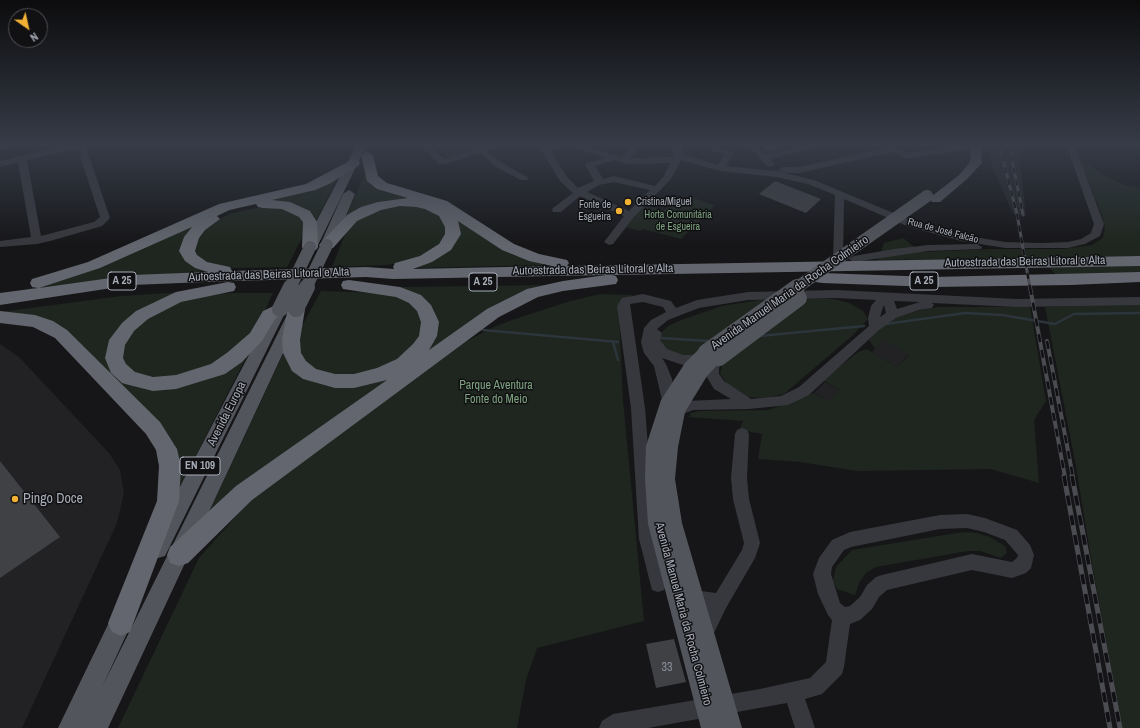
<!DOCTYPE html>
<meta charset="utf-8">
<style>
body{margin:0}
#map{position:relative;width:1140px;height:728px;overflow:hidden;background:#161618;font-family:"Archivo Narrow",sans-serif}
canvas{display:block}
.north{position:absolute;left:8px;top:8px;width:40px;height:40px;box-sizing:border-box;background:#111113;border:1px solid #4d4f55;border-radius:50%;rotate:146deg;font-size:11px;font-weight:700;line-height:16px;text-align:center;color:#a8adb8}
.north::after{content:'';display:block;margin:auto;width:14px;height:18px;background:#f2b134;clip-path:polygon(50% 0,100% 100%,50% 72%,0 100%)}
</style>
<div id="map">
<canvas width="1140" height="728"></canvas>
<div class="north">N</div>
</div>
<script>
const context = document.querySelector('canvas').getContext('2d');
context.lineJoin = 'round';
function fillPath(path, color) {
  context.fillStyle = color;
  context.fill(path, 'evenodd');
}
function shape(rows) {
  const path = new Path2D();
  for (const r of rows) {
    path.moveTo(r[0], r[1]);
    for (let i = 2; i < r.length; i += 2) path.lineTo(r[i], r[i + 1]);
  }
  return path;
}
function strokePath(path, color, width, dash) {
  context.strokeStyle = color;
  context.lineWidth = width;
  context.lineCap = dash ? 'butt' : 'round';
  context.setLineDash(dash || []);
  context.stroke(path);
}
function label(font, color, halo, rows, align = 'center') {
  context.font = font + ' "Archivo Narrow",sans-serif';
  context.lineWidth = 3;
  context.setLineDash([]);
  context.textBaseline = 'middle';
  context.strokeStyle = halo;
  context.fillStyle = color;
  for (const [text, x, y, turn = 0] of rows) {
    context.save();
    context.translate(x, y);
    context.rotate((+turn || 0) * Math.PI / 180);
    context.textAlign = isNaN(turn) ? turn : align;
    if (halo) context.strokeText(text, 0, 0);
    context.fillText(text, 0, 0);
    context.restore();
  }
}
fillPath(shape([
 [434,144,451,144,454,148,457,147,460,150,478,144,490,144,456,156,448,157,440,152],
 [987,144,1015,144,1019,149,1026,216,1013,214,994,171],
 [884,340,909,354,897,367,872,352],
 [0,344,19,357,109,453,120,470,124,493,117,523,22,728,0,728],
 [825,382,839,390,828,401,814,393]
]), '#222225');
fillPath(shape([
 [1080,161,1090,165,1103,175,1124,185,1140,188,1140,256,878,260,884,243,903,238,921,252,989,249,1063,249,1092,245,1103,238,1105,227,1102,215],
 [365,173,368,180,430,202,513,255,550,265,411,268,448,250,453,217,402,200,345,220],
 [339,175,315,223,310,214,259,203,242,206,212,218,186,239,208,272,132,276,25,290,71,276,218,212],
 [690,197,715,205,681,239,643,229,640,231,626,227,644,205,663,210],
 [399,206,421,207,438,214,448,230,437,247,425,255,407,262,386,265,332,267,348,227,357,220,385,208],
 [261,207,276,207,289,210,298,215,303,221,305,229,301,240,287,267,233,268,207,262,198,257,194,249,200,233,216,221,229,214],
 [1140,264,1140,274,1059,278,1047,265],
 [551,285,524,293,202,527,286,348,325,384,406,367,434,316,396,287],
 [321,291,383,293,408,300,420,311,424,323,419,340,406,356,380,371,353,377,331,375,314,369,304,359,298,346,302,326],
 [184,292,158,302,108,361,151,389,248,354,175,496,174,455,83,349,0,312,121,296],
 [233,293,273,293,257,328,214,367,170,380,139,376,122,361,125,339,134,327,179,301,216,294],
 [600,294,633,295,625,299,619,312,623,400,644,621,537,648,526,680,517,728,118,728,199,558,252,498,373,408,467,341,496,326,515,319,567,302],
 [772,298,692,355,675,355,658,344,661,333,668,326,681,320,722,306],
 [810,298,834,299,849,303,863,311,868,319,853,335,784,394,765,398,746,397,730,387,720,374,722,365,759,335],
 [1103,304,1140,305,1140,728,1122,728,1092,564,1075,461,1045,307],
 [938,307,1030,307,1046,401,1034,420,1039,483,991,469,857,471,800,462,758,459,762,434,739,430,743,421,689,417,691,413,699,411,769,410,814,393,828,401,839,390,823,380,858,352,866,349,872,352,897,367,909,355,884,340,875,349,869,340,878,329,896,318,917,311],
 [963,532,977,533,990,537,1005,546,1007,553,1001,558,980,551,968,551,876,567,866,573,860,581,855,595,837,589,833,581,836,567,852,550]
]), '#1e261f');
strokePath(shape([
 [886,324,965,313,1002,315,1055,324,1074,314,1140,313],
 [483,330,618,342],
 [760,336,864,326],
 [660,338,709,341],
 [613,342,618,360]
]), '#2c353c', 2.5);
fillPath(shape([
 [759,144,788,144,788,147,768,152],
 [775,181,821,199,806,213,759,194],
 [0,461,60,537,0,578],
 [674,639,686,682,656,688,646,644]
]), '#404145');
fillPath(shape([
 [5,144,20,144,0,151,0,145,5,144],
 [70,144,82,144,86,147,110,218,102,226,50,241,37,244,0,247,0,241,31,237,18,162,0,167,0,161,70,144],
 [70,150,78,150,100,217,94,222,41,236,27,160,70,150],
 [420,144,429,144,444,159,491,144,505,144,487,151,502,163,529,178,527,180,521,180,496,167,480,153,445,164,439,164,420,144],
 [531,144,541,144,546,147,554,144,565,144,551,152,567,177,578,188,594,181,585,165,587,163,605,158,566,144,580,144,621,157,634,144,643,144,630,158,673,157,673,144,681,144,682,154,718,165,725,154,713,151,712,149,716,146,734,153,726,166,776,171,814,180,915,222,962,235,1005,242,1041,243,1068,242,1081,239,1091,233,1094,224,1066,144,1074,144,1104,224,1100,236,1085,244,1068,248,1005,248,961,241,907,226,844,199,843,259,838,262,833,259,835,195,808,184,776,177,720,171,681,160,671,179,634,217,613,244,609,245,604,242,624,216,580,196,561,212,553,212,552,210,553,208,573,193,560,181,543,153,531,144],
 [615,160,626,164,670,163,664,176,655,186,614,176,603,179,595,166,615,160],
 [614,182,650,190,629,211,587,192,599,185,614,182],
 [746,144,755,144,765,154,812,144,829,144,770,159,775,164,770,167,767,166,746,144],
 [968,144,971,145,971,149,907,159,893,152,799,173,783,173,778,170,783,167,799,167,894,146,908,153,968,144],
 [977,244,982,247,981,249,928,251,854,262,849,259,854,256,894,249,928,245,977,244],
 [836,290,1017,299,1140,297,1140,305,1017,307,932,303,934,305,932,308,919,310,896,318,879,330,809,395,788,405,749,409,693,410,676,417,671,416,669,412,671,408,687,401,731,399,714,389,705,374,707,364,714,355,719,353,724,355,725,358,719,368,719,374,724,381,751,399,781,396,799,387,869,326,868,318,871,306,876,300,836,298,748,300,699,308,668,320,657,329,662,333,660,340,667,349,683,355,692,355,705,348,710,350,711,353,710,356,695,364,683,365,662,358,666,364,672,379,676,400,674,404,669,405,664,404,662,400,654,366,644,353,641,342,644,328,651,320,666,312,663,307,643,302,630,304,645,408,655,539,667,584,664,590,658,592,652,590,639,539,631,408,617,306,620,301,622,298,643,294,671,301,676,308,697,300,748,292,836,290],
 [894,301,920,302,897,309,894,301],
 [884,305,886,313,880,317,883,307,884,305],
 [742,428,747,430,749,434,747,478,749,499,760,543,755,558,726,608,710,641,704,644,698,641,695,635,707,609,687,605,684,599,687,593,693,590,716,593,742,550,744,543,733,499,731,478,735,434,737,430,742,428],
 [967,514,985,518,1017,530,1030,545,1034,555,1031,568,1026,573,1012,578,972,570,887,590,879,597,872,609,860,620,850,624,844,667,842,674,822,694,805,699,815,728,795,728,787,703,648,728,599,728,602,721,613,714,760,689,810,678,826,662,832,620,828,615,818,594,813,574,819,558,832,540,850,532,940,515,967,514],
 [967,528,984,532,1005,540,1018,555,1017,558,1012,562,972,554,882,575,876,577,867,585,860,597,850,606,845,607,840,603,831,574,832,567,844,550,851,547,940,529,967,528]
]), '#37383d');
fillPath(shape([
 [357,144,367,144,317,247,315,250,310,251,305,250,303,247,357,144],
 [971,144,981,144,982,163,967,179,940,202,932,202,930,199,932,196,959,175,970,162,971,144],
 [349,190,355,194,334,245,327,249,322,248,320,245,343,194,349,190],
 [280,304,285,306,287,309,165,556,158,558,151,556,148,549,151,542,273,309,275,306,280,304],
 [291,316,296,317,298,321,108,728,58,728,117,606,125,603,133,606,136,614,102,687,284,321,286,317,291,316],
 [706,346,712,348,714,352,713,354,721,355,723,359,707,376,685,412,678,447,675,479,682,523,742,728,701,728,648,524,645,478,646,446,661,400,685,363,700,348,706,346]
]), '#53555c');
fillPath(shape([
 [367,151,373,155,378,176,387,183,447,201,514,244,539,254,567,260,569,263,567,266,1140,256,1140,266,612,275,616,276,618,280,616,284,563,291,538,297,499,317,252,500,188,563,179,566,170,563,167,555,170,547,236,486,387,380,354,388,335,388,303,379,292,371,283,353,282,340,287,312,275,319,262,341,242,362,225,374,176,389,153,391,129,385,122,383,111,373,105,358,109,340,122,323,136,311,176,292,228,282,234,283,236,287,234,291,181,302,148,319,134,331,125,345,123,358,126,364,135,372,153,377,176,375,211,364,228,352,250,333,263,311,280,303,286,305,288,308,290,305,296,303,302,305,305,309,300,340,301,353,306,361,316,369,335,374,354,374,377,368,397,359,413,344,419,336,421,322,417,311,409,303,396,297,343,289,341,285,343,281,349,280,400,287,421,295,431,305,439,322,437,336,429,350,487,309,527,289,563,281,606,275,393,279,366,277,205,282,132,285,0,305,0,293,38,288,32,287,30,283,32,279,88,262,219,204,306,184,353,159,358,160,360,163,358,166,329,184,315,190,272,200,290,202,310,211,317,222,318,247,316,250,304,250,302,247,303,222,299,217,282,209,263,208,258,207,256,204,229,210,217,216,220,219,205,230,199,238,195,251,197,255,207,262,230,267,232,271,366,267,394,269,393,267,395,263,420,256,439,244,445,234,445,227,439,216,425,209,416,207,400,206,381,210,357,221,333,248,321,248,319,245,347,215,361,207,378,202,408,198,377,189,367,181,361,155,367,151],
 [458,221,502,250,529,261,552,266,413,269,432,262,451,250,461,234,458,221],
 [192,227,184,237,179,251,185,261,195,268,208,272,132,275,39,288,100,268,192,227],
 [1140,272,1140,282,1071,285,933,287,822,283,816,282,814,278,816,274,822,273,933,277,1140,272],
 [0,311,35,315,53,321,67,330,160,422,177,449,181,466,179,501,130,632,121,636,112,632,108,623,157,501,159,466,156,450,146,434,55,338,33,327,0,323,0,311]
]), '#63666e');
const railFar2 = shape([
 [999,144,1017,214,1030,288],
 [1009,144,1023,215]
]);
const railFar1 = shape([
 [1030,287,1065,477],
 [1047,341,1073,477]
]);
const rail = shape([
 [1064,476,1110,728],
 [1072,476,1120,728]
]);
strokePath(railFar2, '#4a4c52', 3);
strokePath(railFar1, '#4a4c52', 4);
strokePath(rail, '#4a4c52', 5);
strokePath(railFar2, '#111113', 2, [6]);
strokePath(railFar1, '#111113', 2.5, [8]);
strokePath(rail, '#111113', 3.5, [10]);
strokePath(shape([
 [290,288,310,247],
 [306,288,327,245],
 [796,288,927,196]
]), '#53555c', 12);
strokePath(shape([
 [280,309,291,287],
 [296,309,307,287],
 [706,352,797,287],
 [719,358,799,298]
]), '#53555c', 16);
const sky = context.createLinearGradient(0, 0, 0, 246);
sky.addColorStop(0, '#0c0c0d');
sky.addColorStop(0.59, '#363c48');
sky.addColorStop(1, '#363c4800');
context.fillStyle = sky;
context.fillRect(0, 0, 1140, 246);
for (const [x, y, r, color] of [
 [628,202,4,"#f2b134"],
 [619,211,4,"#f2b134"],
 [15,499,4,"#f2b134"]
]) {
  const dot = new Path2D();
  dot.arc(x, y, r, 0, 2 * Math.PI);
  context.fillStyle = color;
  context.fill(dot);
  strokePath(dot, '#111113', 1.5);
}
label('10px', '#a8adb8', '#111113', [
 ["Cristina/Miguel",636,202],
 ["Fonte de",611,205,"right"],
 ["Esgueira",611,217,"right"]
], 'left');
label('10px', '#7fa381', '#111113', [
 ["Horta Comunitária",678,215],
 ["de Esgueira",678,227]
]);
label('10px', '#a8adb8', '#111113', [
 ["Rua de José Falcão",943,231,15]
]);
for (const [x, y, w] of [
 [122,281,28],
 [924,281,28],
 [483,282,28],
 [200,466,40]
]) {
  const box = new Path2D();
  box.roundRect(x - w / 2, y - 9, w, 18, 3);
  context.fillStyle = '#111113';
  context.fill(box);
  strokePath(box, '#a8adb8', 1);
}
label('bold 11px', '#a8adb8', null, [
 ["A 25",122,281],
 ["A 25",924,281],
 ["A 25",483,282],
 ["EN 109",200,466]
]);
label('12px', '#a8adb8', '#111113', [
 ["Autoestrada das Beiras Litoral e Alta",1025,262,-1],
 ["Autoestrada das Beiras Litoral e Alta",593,270,-1],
 ["Autoestrada das Beiras Litoral e Alta",269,275,-2],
 ["Avenida Manuel Maria da Rocha Colmieiro",790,293,-35],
 ["Avenida Europa",227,414,-63],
 ["Avenida Manuel Maria da Rocha Colmieiro",683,614,75]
]);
label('12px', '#7fa381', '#111113', [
 ["Parque Aventura",496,386],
 ["Fonte do Meio",496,400]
]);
label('12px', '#8e929b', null, [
 ["33",667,668]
]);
label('14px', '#a8adb8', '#111113', [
 ["Pingo Doce",23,499]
], 'left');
</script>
